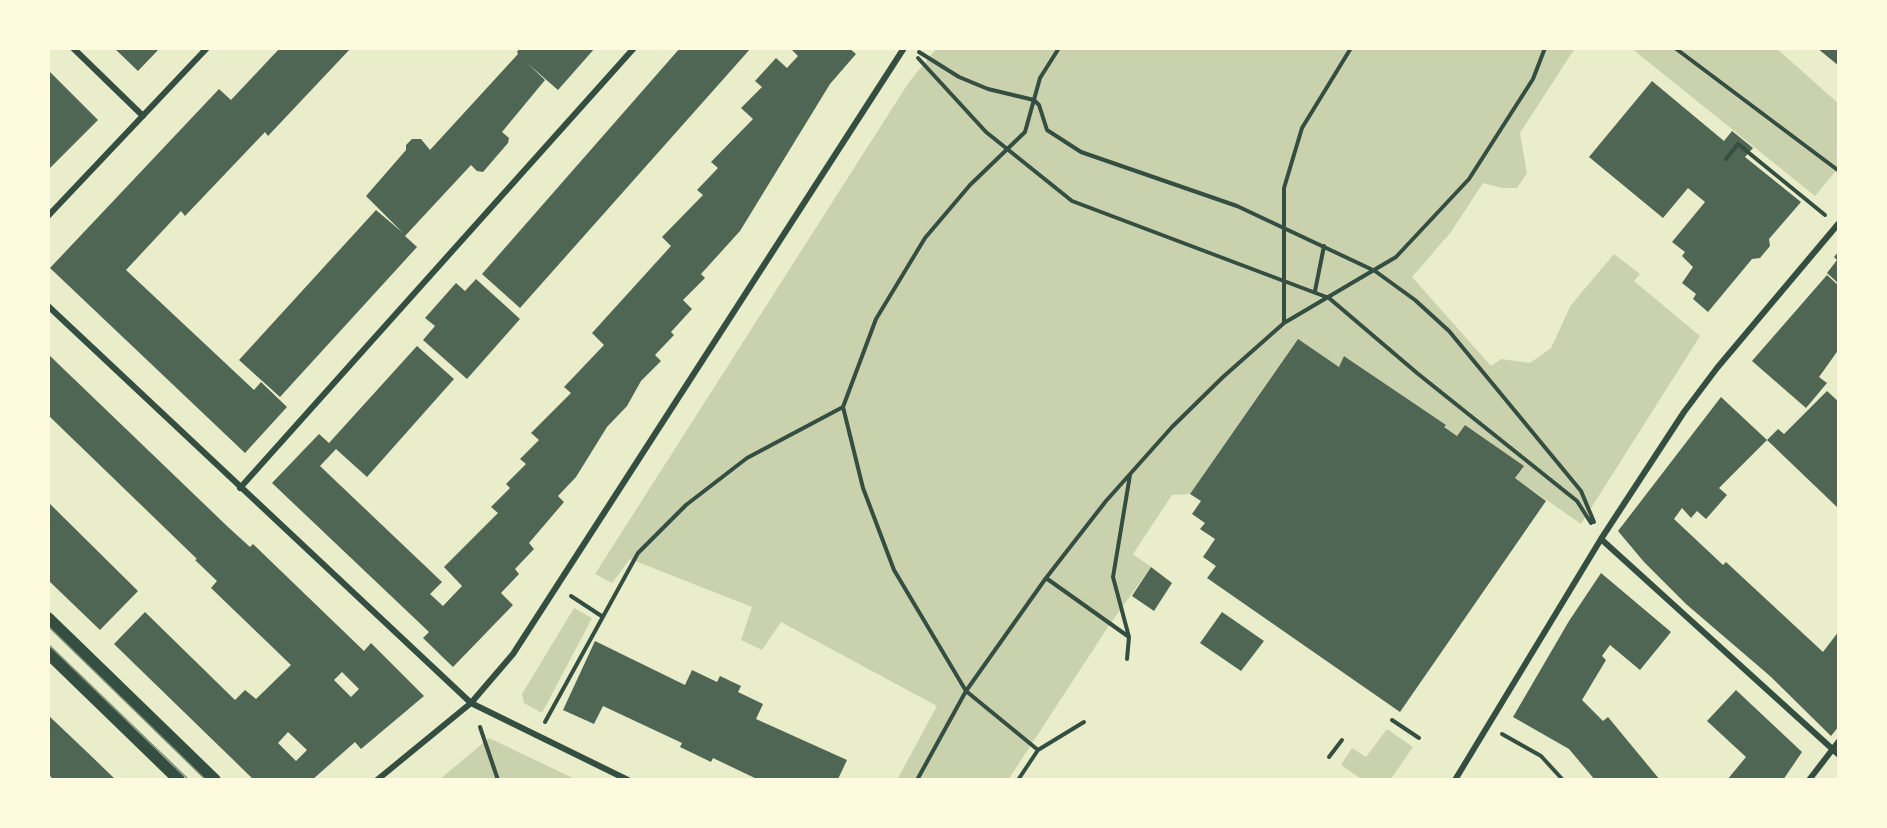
<!DOCTYPE html>
<style>
body{margin:0}
#map{position:relative;width:1887px;height:828px;overflow:hidden;background:#e9edc9;font-family:"IBM Plex Serif",serif}
canvas{display:block}
.frame{position:absolute;inset:0;border:50px solid #fefae0;pointer-events:none}
</style>
<div id="map">
<canvas width="1887" height="828"></canvas>
<div class="frame"></div>
</div>
<script>
const context = document.querySelector('canvas').getContext('2d');
context.lineJoin = 'round';
function fillPath(path, color) {
  context.fillStyle = color;
  context.fill(path, 'evenodd');
}
function shape(rows) {
  const path = new Path2D();
  for (const r of rows) {
    path.moveTo(r[0], r[1]);
    for (let i = 2; i < r.length; i += 2) path.lineTo(r[i], r[i + 1]);
  }
  return path;
}
function strokePath(path, color, width, dash) {
  context.strokeStyle = color;
  context.lineWidth = width;
  context.lineCap = dash ? 'butt' : 'round';
  context.setLineDash(dash || []);
  context.stroke(path);
}
fillPath(shape([
 [937,48,1575,48,1520,133,1527,173,1517,188,1502,188,1483,183,1451,232,1412,277,1491,366,1501,359,1530,363,1551,348,1571,305,1614,254,1640,274,1634,281,1700,336,1581,524,1515,478,1523,466,1465,425,1457,436,1444,427,1445,425,1345,356,1339,367,1297,340,1190,494,1172,495,1133,554,1151,567,1110,624,1008,780,897,780,937,706,781,622,762,650,741,640,752,607,630,559,612,583,595,574,909,82],
 [1631,48,1776,48,1839,104,1839,167,1815,196],
 [574,608,592,618,542,713,524,703,522,694],
 [1387,729,1413,747,1390,780,1363,780,1341,765,1352,748,1366,757],
 [489,738,577,780,439,780]
]), '#cad2ad');
fillPath(shape([
 [114,48,160,48,138,71],
 [280,48,351,48,268,136,265,132,185,216,181,211,126,270,254,390,261,382,287,407,245,453,50,268,219,89,231,100],
 [520,48,595,48,558,90,527,63,545,80,502,132,509,138,508,143,483,172,477,171,471,165,405,236,417,247,280,397,239,360,376,210,403,233,366,196,406,150,406,145,412,139,421,139,430,150,518,54,517,52],
 [680,48,751,48,520,308,482,274],
 [790,48,849,48,856,54,830,84,740,231,701,274,705,278,683,300,692,309,671,332,674,335,655,355,661,361,641,381,627,406,607,427,576,477,558,496,564,502,529,543,534,549,515,569,519,574,501,593,513,605,453,667,423,638,429,632,272,483,319,434,329,443,417,346,454,379,367,477,336,449,320,466,442,582,430,594,443,606,462,586,444,567,498,513,491,507,510,488,506,484,526,464,520,459,539,440,531,433,571,393,564,387,604,345,592,333,671,246,662,237,703,195,697,190,718,168,711,162,753,119,741,108,762,87,755,81,776,58,787,68,798,56],
 [1817,48,1839,48,1839,66],
 [48,70,98,120,48,170],
 [1652,81,1724,141,1732,131,1753,148,1745,157,1801,202,1769,239,1770,246,1760,258,1752,259,1708,312,1693,299,1696,294,1682,283,1693,267,1682,256,1685,252,1672,242,1705,202,1688,188,1663,218,1589,157],
 [1839,251,1839,284,1827,273,1837,260,1834,257],
 [1827,275,1839,286,1839,349,1819,377,1827,383,1806,408,1752,361],
 [476,279,520,319,467,379,423,340,435,326,425,318,456,283,465,291],
 [1298,339,1339,367,1344,356,1446,425,1444,427,1457,436,1465,425,1524,466,1515,478,1546,501,1400,712,1207,578,1216,566,1203,557,1215,539,1200,529,1205,523,1192,514,1201,501,1190,494],
 [48,354,228,527,250,547,253,544,364,651,371,643,424,696,361,749,355,742,312,780,254,780,114,644,145,612,235,700,245,690,256,699,291,665,211,588,217,581,195,560,197,559,48,415],
 [342,672,359,689,351,697,334,680],
 [288,732,307,750,296,761,278,743],
 [1827,391,1839,402,1839,509,1767,440,1778,429,1784,434],
 [1721,397,1767,440,1719,488,1727,495,1706,519,1697,511,1691,518,1682,508,1674,519,1723,565,1726,562,1823,652,1839,631,1839,726,1831,736,1770,676,1686,604,1644,562,1618,531],
 [48,502,138,591,100,630,48,580],
 [1151,567,1172,583,1154,611,1132,596],
 [1601,573,1671,632,1640,670,1610,645,1602,656,1606,660,1582,700,1603,721,1608,717,1660,780,1595,780,1569,749,1513,717,1569,621],
 [1222,612,1264,641,1241,671,1200,643],
 [595,641,685,685,692,670,717,682,720,676,741,686,738,692,763,704,756,719,847,760,839,777,837,780,759,780,713,758,711,762,680,747,682,743,603,706,594,724,563,710],
 [1736,690,1802,752,1783,780,1727,780,1746,757,1707,721],
 [48,715,87,752,116,780,54,780,48,774]
]), '#4f6655');
strokePath(shape([
 [1059,48,1040,78,1025,132,970,185,925,238,876,319,843,407,863,488,894,570,966,691,1038,750,1084,722],
 [1675,48,1839,171],
 [919,52,959,77,988,89,1034,100,1039,105,1047,130,1081,152,1237,206,1375,271,1415,300,1449,331,1581,491,1594,522],
 [918,58,986,132,1072,201,1329,298,1417,373,1577,501,1591,523],
 [1726,159,1738,144,1825,215],
 [1315,291,1324,246],
 [1284,323,1284,188,1302,128,1351,48],
 [1046,578,1129,637,1127,659],
 [571,596,603,617],
 [1129,637,1113,577,1130,475],
 [1392,720,1419,738],
 [545,722,638,553,686,505,747,458,843,407],
 [480,727,498,780],
 [1502,734,1541,756,1563,780],
 [1329,757,1342,740],
 [917,780,966,691,1046,578,1106,501,1172,427,1223,377,1284,323,1396,257,1469,179,1533,79,1545,48],
 [1018,780,1038,750]
]), '#344e41', 4);
strokePath(shape([
 [73,48,143,116],
 [48,216,207,48],
 [48,306,471,703,628,780],
 [240,488,634,48],
 [1601,539,1839,755],
 [377,780,471,703,513,654,904,48],
 [1455,780,1601,539,1684,412,1717,368,1839,223],
 [1809,780,1839,741]
]), '#344e41', 6);
strokePath(shape([
 [48,618,215,780],
 [48,653,179,780]
]), '#344e41', 12);
strokePath(shape([
 [48,626,206,780],
 [48,644,189,780]
]), '#7c8e77', 1.5);
</script>
